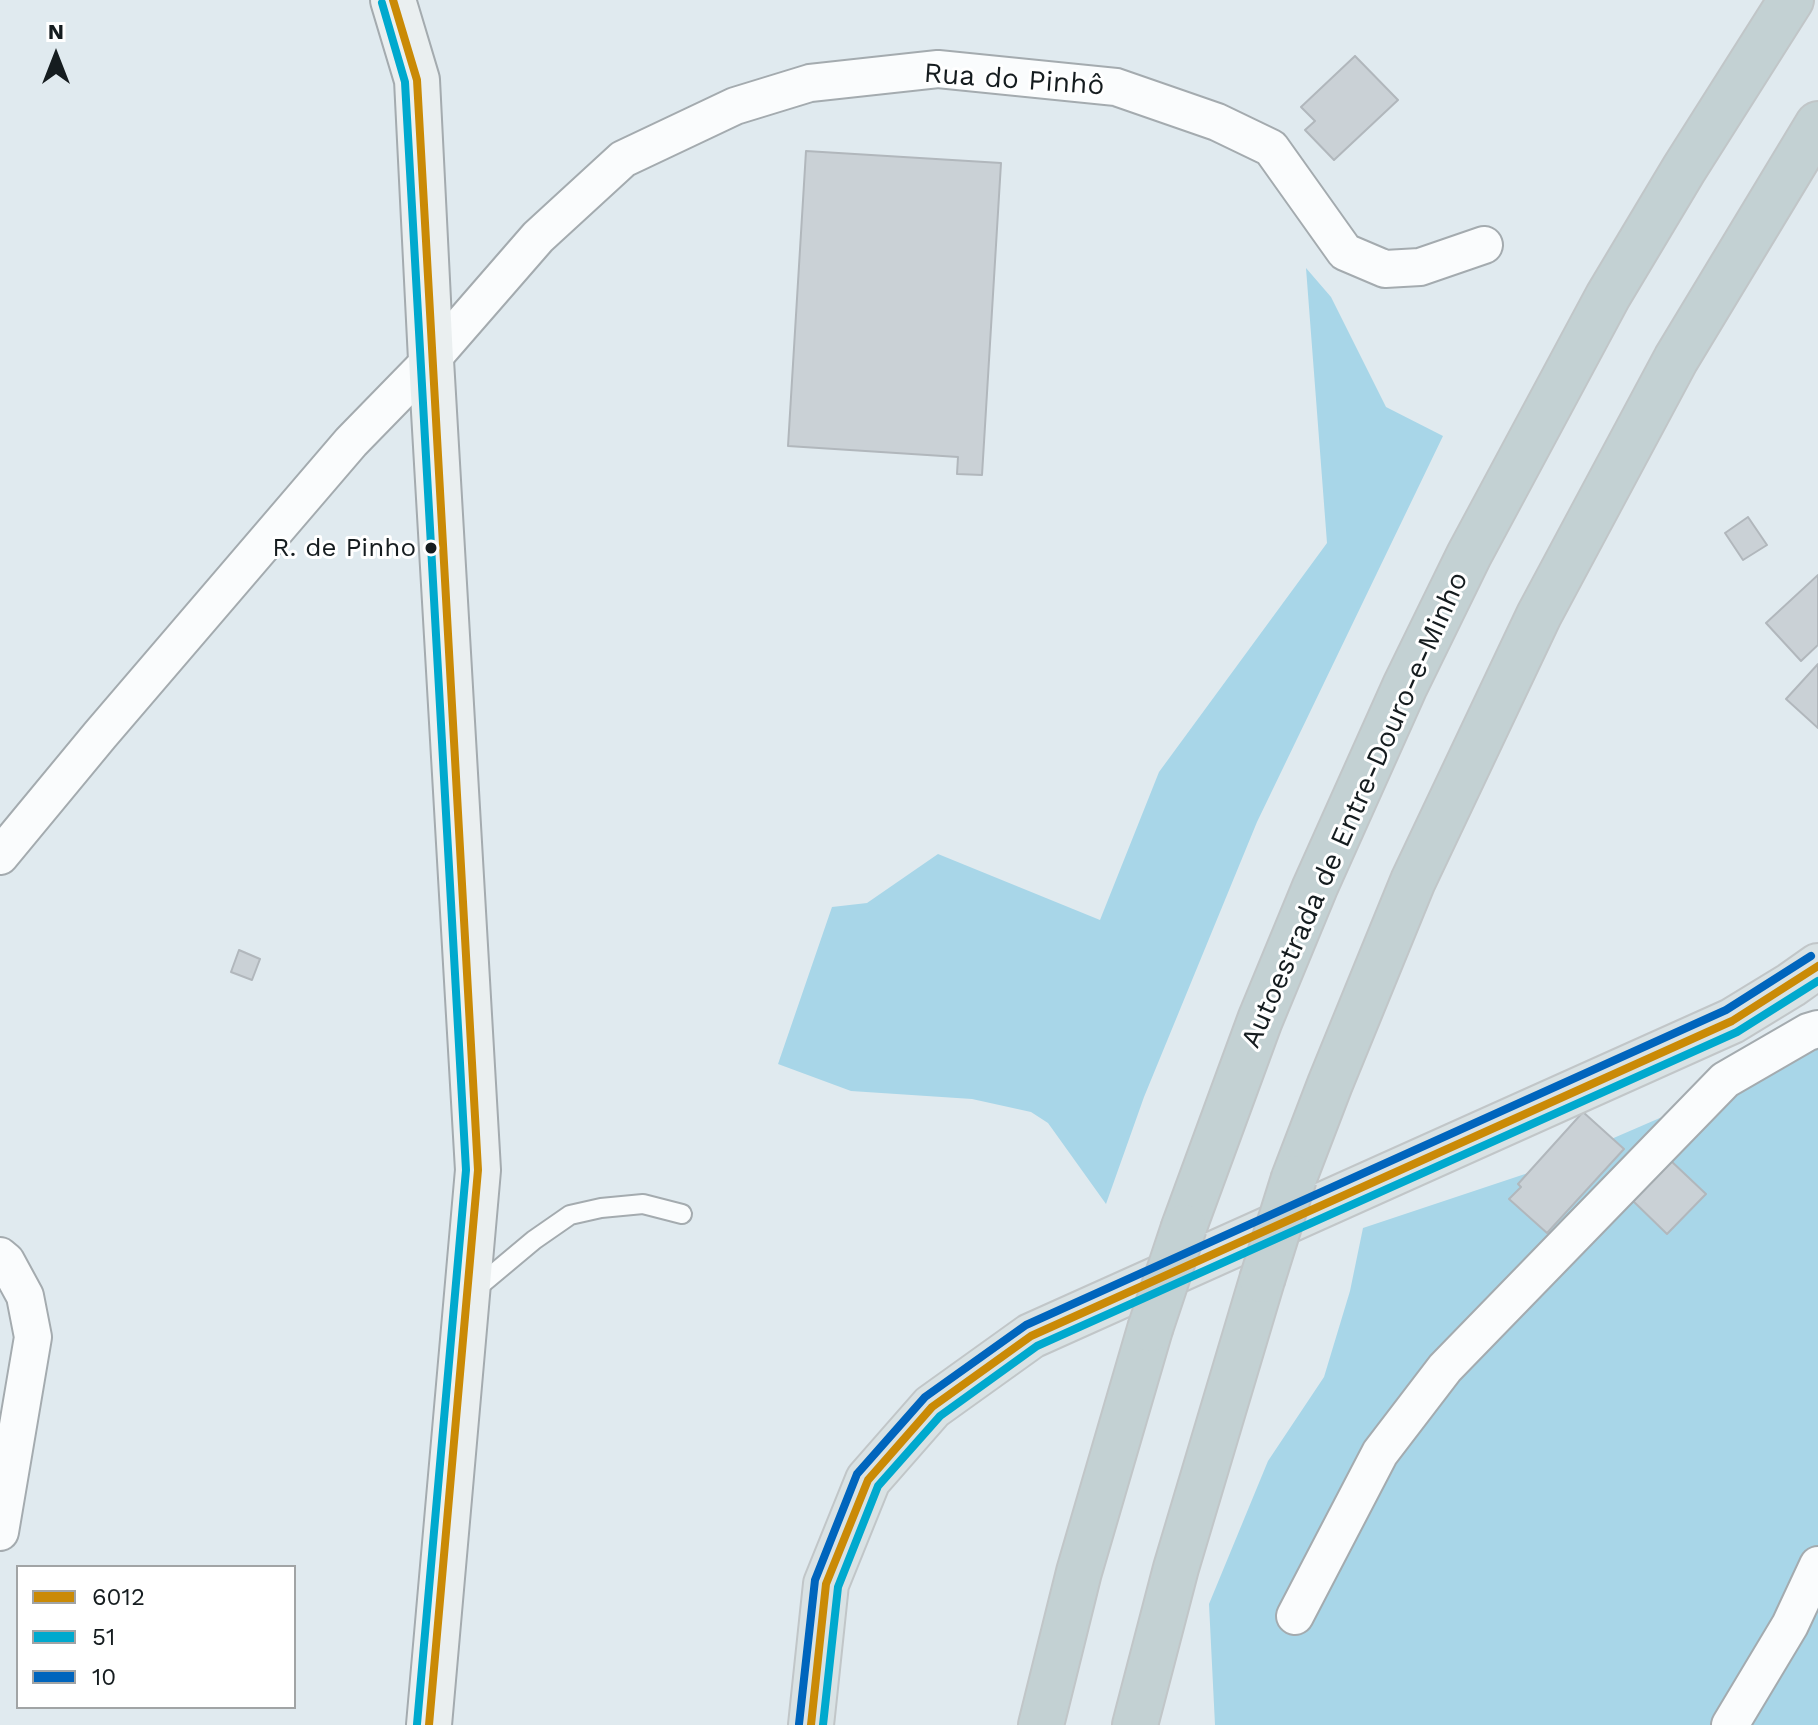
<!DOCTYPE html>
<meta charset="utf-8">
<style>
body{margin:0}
#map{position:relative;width:1818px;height:1725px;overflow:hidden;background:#e0eaef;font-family:"Work Sans",sans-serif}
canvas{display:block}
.legend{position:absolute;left:16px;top:1565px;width:280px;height:144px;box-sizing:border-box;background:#fff;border:2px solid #a1a4a5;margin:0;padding:10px 14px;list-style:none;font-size:24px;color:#151c1f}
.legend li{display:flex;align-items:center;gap:16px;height:40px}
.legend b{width:40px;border:2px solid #a1a4a5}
.north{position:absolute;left:16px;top:16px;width:80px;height:80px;-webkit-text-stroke:6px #fff;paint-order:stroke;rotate:0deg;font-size:22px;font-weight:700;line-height:32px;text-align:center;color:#151c1f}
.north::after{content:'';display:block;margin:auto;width:28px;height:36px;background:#151c1f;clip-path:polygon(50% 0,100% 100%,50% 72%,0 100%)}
</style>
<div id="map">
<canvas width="1818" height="1725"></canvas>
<ul class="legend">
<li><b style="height:10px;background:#ca8a06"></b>6012</li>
<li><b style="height:10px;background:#00a9ce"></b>51</li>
<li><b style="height:10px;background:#0065bd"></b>10</li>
</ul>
<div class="north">N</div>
</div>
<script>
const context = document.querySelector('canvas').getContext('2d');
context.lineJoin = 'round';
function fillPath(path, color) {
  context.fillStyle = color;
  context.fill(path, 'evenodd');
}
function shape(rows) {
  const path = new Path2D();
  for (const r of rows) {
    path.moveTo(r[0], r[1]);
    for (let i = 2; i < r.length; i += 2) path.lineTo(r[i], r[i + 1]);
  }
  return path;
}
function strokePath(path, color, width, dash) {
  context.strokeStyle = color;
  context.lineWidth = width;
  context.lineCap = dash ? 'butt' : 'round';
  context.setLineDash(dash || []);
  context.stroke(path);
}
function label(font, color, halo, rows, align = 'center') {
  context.font = font + ' "Work Sans",sans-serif';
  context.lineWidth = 6;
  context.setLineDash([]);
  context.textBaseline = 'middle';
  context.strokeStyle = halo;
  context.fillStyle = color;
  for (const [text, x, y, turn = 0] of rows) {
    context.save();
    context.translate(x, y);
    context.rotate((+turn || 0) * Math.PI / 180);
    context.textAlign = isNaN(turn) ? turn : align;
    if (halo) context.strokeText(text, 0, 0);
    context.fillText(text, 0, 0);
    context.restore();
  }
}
fillPath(shape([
 [1306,268,1331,297,1386,407,1443,436,1257,822,1144,1097,1106,1204,1048,1123,1031,1112,972,1099,851,1091,778,1064,832,907,867,903,938,854,1100,920,1159,772,1327,543],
 [1818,1037,1818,1725,1215,1725,1209,1604,1268,1461,1324,1377,1350,1291,1363,1228,1549,1166,1796,1059]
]), '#a8d6e8');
const building = shape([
 [1355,56,1398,100,1334,160,1305,130,1315,121,1301,107,1355,56],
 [806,151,1001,163,982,475,957,474,958,457,788,446,806,151],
 [1748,517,1767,545,1743,560,1725,533,1748,517],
 [1818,575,1818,645,1801,661,1766,623,1818,575],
 [1818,664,1818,728,1786,699,1818,664],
 [239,950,260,959,252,980,231,972,239,950],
 [1583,1112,1624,1149,1547,1233,1509,1199,1521,1187,1518,1184,1583,1112],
 [1670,1160,1706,1194,1667,1234,1631,1199,1670,1160]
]);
fillPath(building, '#cad1d6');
strokePath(building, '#b1b7bc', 2);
const lane = shape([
 [473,1291,534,1240,570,1215,601,1208,643,1204,682,1214]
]);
const street = shape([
 [0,856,100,735,351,442,431,360,538,237,623,159,735,106,810,83,938,69,1116,87,1217,122,1271,148,1345,252,1385,269,1420,267,1484,245],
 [0,1256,6,1261,25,1296,33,1337,0,1532],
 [1295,1616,1380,1453,1445,1368,1725,1080,1808,1032,1818,1029],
 [1730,1725,1790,1625,1818,1565]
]);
const secondary = shape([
 [393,0,417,80,431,360,478,1170,429,1725]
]);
const primary = shape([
 [811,1725,826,1584,868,1480,932,1407,1031,1336,1732,1021,1791,985,1818,966]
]);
const highway = shape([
 [1294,1178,1330,1084,1413,881,1539,615,1676,359,1818,124],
 [1184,1227,1260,1020,1315,887,1405,686,1469,555,1608,296,1684,169,1791,0],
 [1041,1725,1079,1572,1150,1329],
 [1135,1725,1176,1568,1262,1280]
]);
strokePath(lane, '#a4abaf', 22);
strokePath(street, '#a4abaf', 40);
strokePath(secondary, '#a4abaf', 48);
strokePath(primary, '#c1c6c8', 48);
strokePath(highway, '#c1c6c8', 48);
strokePath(lane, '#fafcfd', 18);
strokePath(street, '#fafcfd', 36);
strokePath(secondary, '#eaeff0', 44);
strokePath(primary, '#d9e2e4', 44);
strokePath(highway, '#c3d1d3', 44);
const highwayBridge = shape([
 [1262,1280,1294,1178],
 [1150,1329,1184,1227]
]);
strokePath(highwayBridge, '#c1c6c8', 48, []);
strokePath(highwayBridge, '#c3d1d3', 44);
strokePath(shape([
 [393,0,417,80,478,1170,429,1725],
 [811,1725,826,1584,868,1480,932,1407,1031,1336,1732,1021,1818,966]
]), '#ca8a06', 8);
strokePath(shape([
 [382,3,405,82,466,1170,417,1724],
 [823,1725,838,1587,878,1486,940,1416,1037,1346,1737,1032,1818,981]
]), '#00a9ce', 8);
strokePath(shape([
 [799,1724,815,1580,857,1474,925,1397,1026,1325,1726,1010,1811,956]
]), '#0065bd', 8);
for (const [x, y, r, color] of [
 [431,548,7,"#151c1f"]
]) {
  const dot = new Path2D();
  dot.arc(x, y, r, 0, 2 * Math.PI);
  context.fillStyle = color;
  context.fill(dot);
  strokePath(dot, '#fff', 3);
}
label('26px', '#151c1f', '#fff', [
 ["R. de Pinho",416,548]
], 'right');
label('28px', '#151c1f', '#fff', [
 ["Rua do Pinhô",1014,80,4],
 ["Autoestrada de Entre-Douro-e-Minho",1355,810,-66]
]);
</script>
